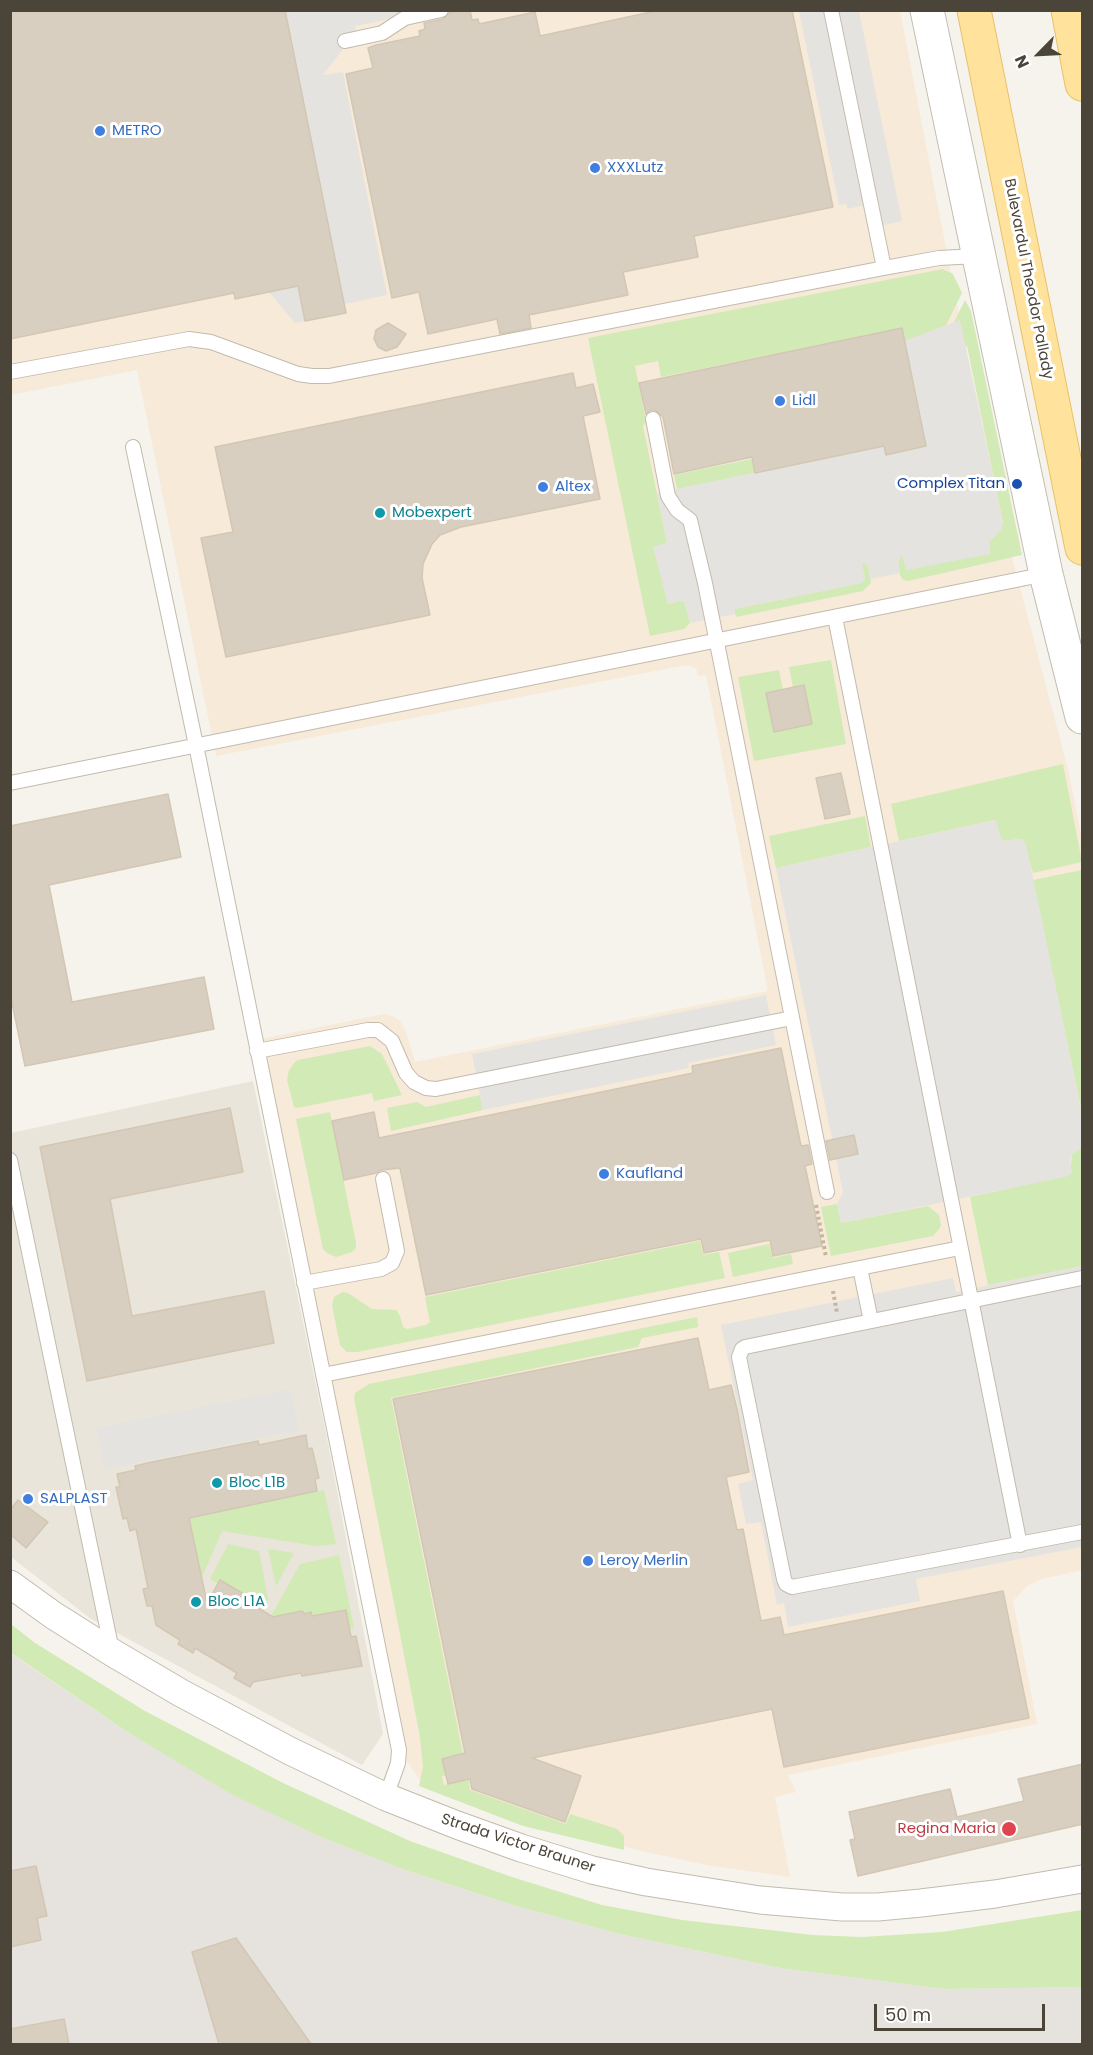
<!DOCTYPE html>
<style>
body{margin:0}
#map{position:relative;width:1093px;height:2055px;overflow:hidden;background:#f6f3ec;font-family:Poppins,sans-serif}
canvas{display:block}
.frame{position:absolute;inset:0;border:12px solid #4b4439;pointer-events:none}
.north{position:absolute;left:1009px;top:24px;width:60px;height:60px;-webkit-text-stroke:4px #fff;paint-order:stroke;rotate:246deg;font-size:16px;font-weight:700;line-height:24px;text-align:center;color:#4b4439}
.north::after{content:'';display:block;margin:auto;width:21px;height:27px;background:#4b4439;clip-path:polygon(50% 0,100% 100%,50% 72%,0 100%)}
.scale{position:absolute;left:874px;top:2004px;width:171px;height:27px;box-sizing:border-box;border:3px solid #4b4439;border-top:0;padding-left:8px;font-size:18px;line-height:21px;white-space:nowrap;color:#4b4439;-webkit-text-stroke:4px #fff;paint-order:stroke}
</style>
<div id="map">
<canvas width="1093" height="2055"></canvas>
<div class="frame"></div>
<div class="north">N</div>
<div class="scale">50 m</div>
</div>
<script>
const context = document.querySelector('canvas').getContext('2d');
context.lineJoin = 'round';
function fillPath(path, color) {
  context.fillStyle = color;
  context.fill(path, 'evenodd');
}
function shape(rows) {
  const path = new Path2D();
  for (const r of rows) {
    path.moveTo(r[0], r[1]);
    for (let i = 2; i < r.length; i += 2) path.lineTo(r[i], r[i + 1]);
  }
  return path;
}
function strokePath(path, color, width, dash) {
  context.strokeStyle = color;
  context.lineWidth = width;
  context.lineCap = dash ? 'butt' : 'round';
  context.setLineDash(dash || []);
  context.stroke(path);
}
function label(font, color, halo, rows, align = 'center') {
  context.font = font + ' Poppins,sans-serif';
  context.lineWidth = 6;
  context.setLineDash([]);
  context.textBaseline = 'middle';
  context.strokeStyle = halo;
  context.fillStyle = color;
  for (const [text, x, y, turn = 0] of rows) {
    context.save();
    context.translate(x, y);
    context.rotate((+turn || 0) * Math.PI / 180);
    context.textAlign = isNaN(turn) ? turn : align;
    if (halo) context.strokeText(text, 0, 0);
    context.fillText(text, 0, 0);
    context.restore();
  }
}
fillPath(shape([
 [253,1081,327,1438,383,1734,362,1765,91,1619,11,1557,11,1133]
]), '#eae5da');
fillPath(shape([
 [11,11,900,11,960,320,1013,561,1068,769,1082,839,1082,1570,1042,1579,1027,1586,1013,1601,1037,1724,788,1775,796,1792,775,1797,790,1877,706,1865,633,1849,565,1829,420,1780,399,1750,255,1040,384,1014,393,1016,400,1021,406,1032,415,1062,768,991,706,675,698,676,696,668,686,665,216,756,137,370,11,395]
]), '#f7ead8');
fillPath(shape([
 [10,1653,132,1735,233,1794,321,1837,405,1870,516,1906,620,1934,780,1968,944,1989,1082,1987,1082,2044,11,2044]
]), '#e6e2dd');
fillPath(shape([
 [943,269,953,274,962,293,932,353,911,368,902,328,661,377,658,361,635,366,646,421,643,426,667,543,654,547,668,604,684,600,690,623,684,629,650,636,588,338],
 [965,300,971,311,1022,555,908,581,903,580,900,575,898,563,900,557,903,555,906,570,990,553,989,542,998,533,1003,523,967,346,939,352],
 [752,459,755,473,677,489,674,475],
 [861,562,866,563,868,565,871,583,863,591,736,617,734,609,861,583,865,579],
 [831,660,846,744,754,761,738,677,779,670,783,690,766,693,774,732,812,724,804,686,793,688,789,667],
 [1063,764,1082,862,1033,873,1023,840,1019,839,1004,841,1000,839,995,820,899,841,891,804],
 [865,816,871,847,776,868,769,836],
 [1082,870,1082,1108,1081,1108,1033,880],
 [370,1046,382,1054,402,1095,374,1101,372,1093,297,1108,294,1107,287,1080,289,1070,295,1062,298,1060],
 [480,1095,483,1110,391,1131,387,1108,417,1102,426,1107],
 [330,1112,356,1243,356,1248,352,1252,336,1257,327,1253,323,1249,296,1119],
 [1082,1148,1082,1266,988,1285,970,1197,1070,1175,1072,1154],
 [837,1204,841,1223,928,1206,939,1215,941,1225,939,1229,933,1236,831,1256,821,1207],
 [700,1241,703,1255,719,1252,725,1278,357,1352,347,1352,340,1345,332,1305,334,1297,343,1292,348,1293,372,1309,396,1310,400,1316,403,1327,407,1329,426,1325,430,1322,425,1297],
 [769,1244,773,1258,791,1254,793,1264,733,1277,728,1253],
 [697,1317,698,1327,642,1338,638,1347,391,1398,463,1754,442,1760,444,1766,467,1771,442,1776,444,1785,469,1780,470,1790,566,1824,570,1814,617,1829,624,1836,624,1850,523,1826,419,1786,423,1767,420,1737,354,1398,355,1393,369,1384],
 [324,1490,336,1544,316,1546,222,1531,203,1575,200,1574,189,1518],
 [228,1544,259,1551,268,1599,261,1610,210,1579],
 [268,1549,294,1553,276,1586],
 [339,1555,354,1628,349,1629,345,1610,293,1619,278,1624,271,1616,300,1564],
 [11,1624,35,1643,145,1711,283,1783,410,1841,512,1877,602,1905,682,1920,813,1935,862,1937,942,1932,1082,1910,1082,1987,944,1989,780,1968,620,1934,516,1906,405,1870,321,1837,233,1795,132,1735,11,1653]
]), '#d2eab5');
fillPath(shape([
 [212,11,429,11,355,26,359,45,343,49,323,75,343,72,387,295,345,304,346,313,295,323,269,292],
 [799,11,859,11,902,221,875,227,870,204,847,209,846,204,839,205],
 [960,320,1003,523,1001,530,989,542,990,554,906,570,903,555,898,560,900,573,870,579,868,565,862,562,865,579,861,583,735,609,735,614,690,623,684,600,668,604,653,547,667,543,657,493,884,446,886,455,926,446,904,341],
 [996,820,1001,839,1004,841,1019,839,1023,840,1026,844,1082,1114,1082,1148,1072,1154,1070,1160,1072,1172,1070,1175,1065,1177,841,1223,837,1204,843,1192,776,868],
 [766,995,776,1045,688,1063,689,1068,483,1110,472,1054],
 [1082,1266,1082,1547,916,1579,920,1601,788,1627,784,1603,777,1605,761,1522,746,1524,738,1484,753,1480,721,1325,953,1278,956,1292],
 [290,1389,299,1430,105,1469,96,1428]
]), '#e5e3e0');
const building = shape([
 [10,10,285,10,346,313,305,321,298,286,235,299,234,293,10,339,10,10],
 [463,10,470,10,472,20,478,19,479,24,535,12,540,36,660,10,792,10,833,207,694,236,698,257,623,272,628,295,529,315,531,328,500,334,497,319,428,334,419,292,392,298,346,74,373,68,368,48,376,45,420,36,419,31,425,29,424,23,443,19,449,13,463,10],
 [388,323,406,334,397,347,386,351,378,347,374,339,376,330,388,323],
 [902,328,926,446,886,455,884,446,755,473,752,457,674,474,663,417,655,410,651,410,646,414,639,383,902,328],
 [573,373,576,388,593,384,600,412,583,416,600,499,461,527,440,535,432,544,423,564,422,578,430,615,226,657,201,538,233,532,215,447,573,373],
 [804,685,812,724,774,732,766,693,804,685],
 [841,773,850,814,825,819,816,778,841,773],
 [168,794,181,857,49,885,72,1002,204,977,214,1029,25,1066,10,993,10,826,168,794],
 [781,1048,801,1146,808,1145,812,1164,805,1166,822,1246,773,1256,770,1240,704,1253,701,1239,426,1295,400,1168,381,1170,376,1173,344,1180,332,1121,374,1112,379,1138,693,1073,692,1066,781,1048],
 [230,1108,243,1172,110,1199,132,1316,264,1291,274,1343,87,1381,40,1147,230,1108],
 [854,1135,858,1154,830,1160,826,1141,854,1135],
 [698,1338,709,1390,731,1385,737,1409,749,1472,726,1477,737,1530,743,1529,761,1621,780,1617,784,1635,1003,1591,1029,1718,784,1767,772,1709,532,1758,581,1776,565,1822,472,1789,470,1779,448,1784,442,1759,465,1753,393,1399,698,1338],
 [306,1435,308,1449,312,1448,319,1478,315,1479,317,1491,189,1518,207,1603,220,1580,242,1593,240,1597,273,1617,302,1611,305,1614,311,1612,312,1616,346,1610,351,1637,356,1636,362,1666,302,1676,301,1673,253,1682,250,1687,234,1678,237,1673,195,1648,193,1653,178,1644,180,1640,156,1625,152,1606,147,1606,143,1589,148,1588,136,1529,130,1531,127,1518,123,1519,116,1487,120,1487,117,1474,136,1470,135,1466,152,1462,258,1441,259,1445,306,1435],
 [18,1500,48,1522,26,1548,10,1534,10,1510,18,1500],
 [1083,1764,1083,1824,858,1876,850,1840,855,1839,849,1812,950,1789,957,1817,1024,1801,1018,1779,1083,1764],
 [36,1866,47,1916,37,1918,41,1940,10,1947,10,1871,36,1866],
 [236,1938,311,2044,219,2044,192,1952,236,1938],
 [64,2019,69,2044,10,2044,10,2029,64,2019]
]);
fillPath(building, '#d8cfc1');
strokePath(building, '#d3c7b4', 1.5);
const service = shape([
 [831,10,884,268],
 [345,41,382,33,405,18,441,10],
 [10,372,189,339,211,342,298,374,312,376,329,376,884,268,939,258,978,256],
 [653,419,668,496,677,510,690,520,705,583,827,1192],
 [133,447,196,745,399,1750,398,1763,386,1797],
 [835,617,1020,1545],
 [10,783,1046,574],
 [257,1051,368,1030,378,1030,392,1041,406,1073,414,1082,426,1088,436,1089,792,1018],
 [10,1160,112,1651],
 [860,1268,871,1321],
 [1082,1278,745,1347,742,1349,739,1357,784,1579,786,1584,792,1587,1082,1532],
 [304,1283,381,1269,392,1263,397,1251,383,1179],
 [323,1375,960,1248]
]);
const minor = shape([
 [10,1584,53,1615,113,1653,181,1693,290,1751,386,1797,457,1825,521,1848,592,1870,646,1882,760,1900,842,1907,878,1907,921,1903,995,1894,1082,1879]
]);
const tertiary = shape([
 [927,10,1046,574,1082,717]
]);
const primary = shape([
 [974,10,1082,548],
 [1068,10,1082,84]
]);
strokePath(service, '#c2bbae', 16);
strokePath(minor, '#c2bbae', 29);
strokePath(tertiary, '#c2bbae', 35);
strokePath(primary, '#e6c16a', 35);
strokePath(shape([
 [816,1205,826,1257],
 [833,1291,837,1313]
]), '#c4b79f', 4, [3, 3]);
strokePath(service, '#fff', 14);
strokePath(minor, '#fff', 27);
strokePath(tertiary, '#fff', 33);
strokePath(primary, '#ffe39c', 33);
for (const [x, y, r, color] of [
 [100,131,6,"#3f7fe0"],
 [595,168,6,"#3f7fe0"],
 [780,401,6,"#3f7fe0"],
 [1017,484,6,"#1a4fb4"],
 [543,487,6,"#3f7fe0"],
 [380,513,6,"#0f9aa8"],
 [604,1174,6,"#3f7fe0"],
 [217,1483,6,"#0f9aa8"],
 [28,1499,6,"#3f7fe0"],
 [588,1561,6,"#3f7fe0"],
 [196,1602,6,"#0f9aa8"],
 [1009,1829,8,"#e0444e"]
]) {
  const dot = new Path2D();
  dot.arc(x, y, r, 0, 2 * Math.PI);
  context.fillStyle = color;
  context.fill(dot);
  strokePath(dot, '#fff', 2);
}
label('15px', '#366cbe', '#fff', [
 ["METRO",112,131],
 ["XXXLutz",607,168],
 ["Lidl",792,401],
 ["Altex",555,487],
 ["Kaufland",616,1174],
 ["SALPLAST",40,1499],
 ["Leroy Merlin",600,1561]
], 'left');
label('15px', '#4b4439', '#fff', [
 ["Bulevardul Theodor Pallady",1028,279,79],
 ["Strada Victor Brauner",518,1844,18]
]);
label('15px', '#164399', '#fff', [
 ["Complex Titan",1005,484]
], 'right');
label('15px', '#0d838f', '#fff', [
 ["Mobexpert",392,513],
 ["Bloc L1B",229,1483],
 ["Bloc L1A",208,1602]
], 'left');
label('15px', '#be3a42', '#fff', [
 ["Regina Maria",996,1829]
], 'right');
</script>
